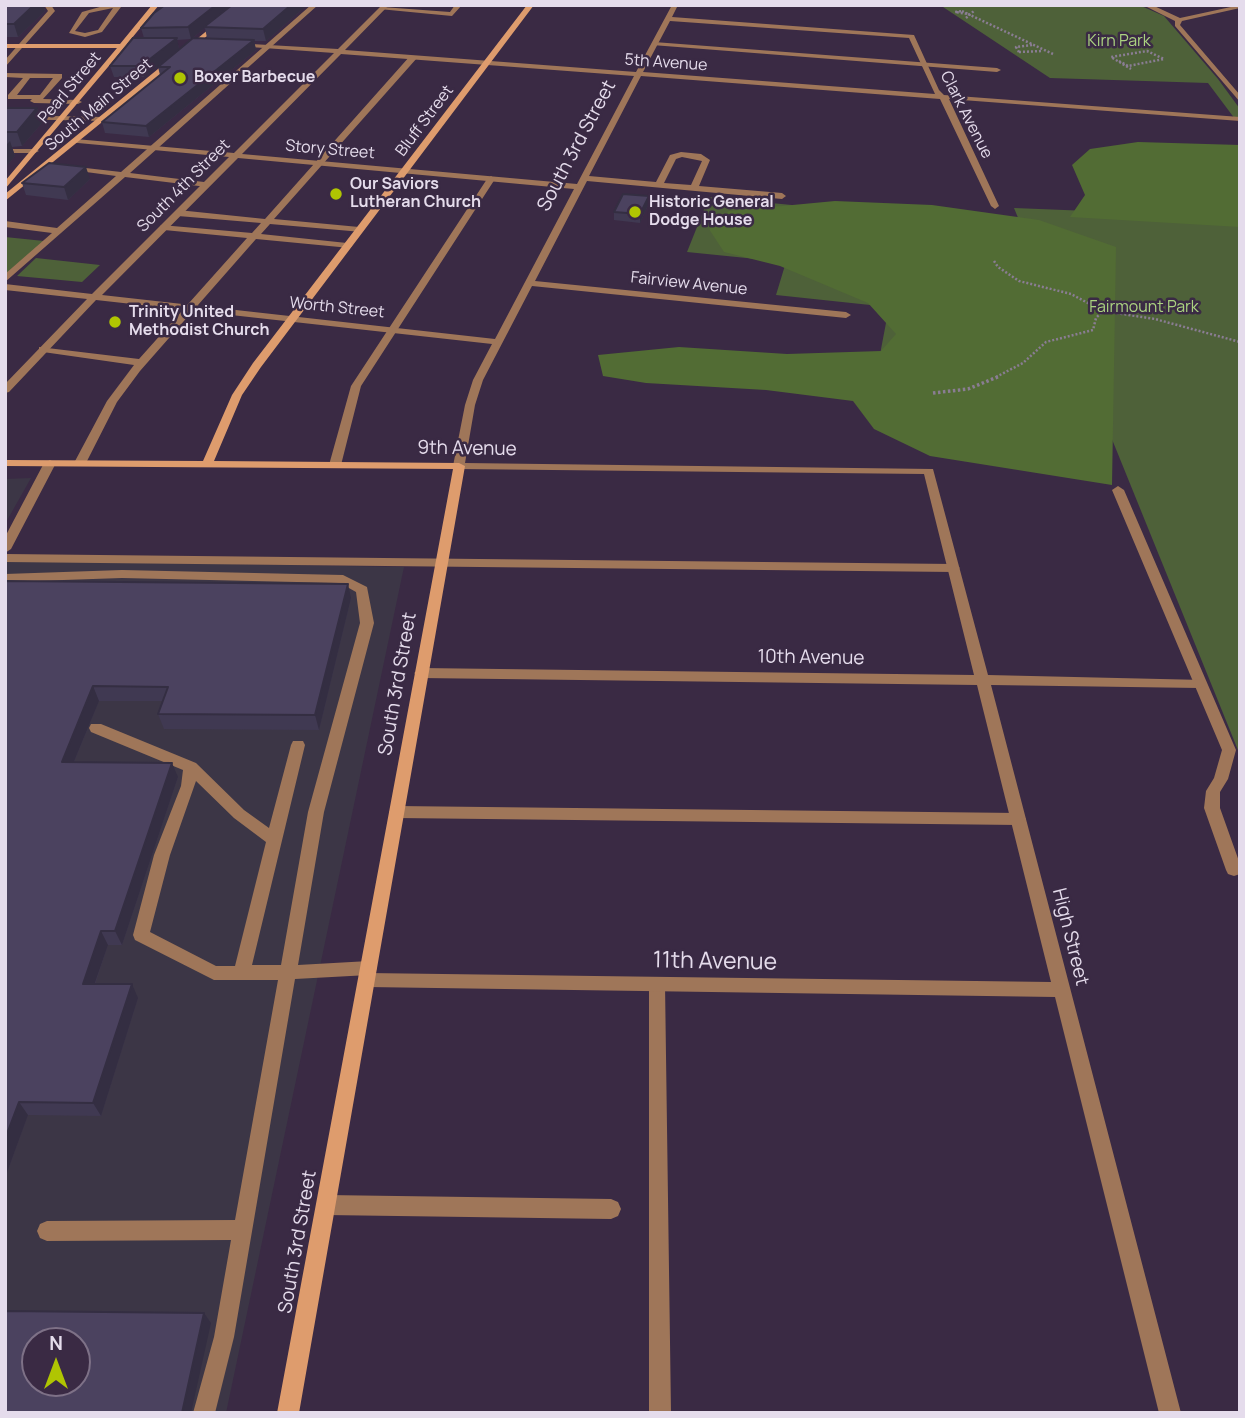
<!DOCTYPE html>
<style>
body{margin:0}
#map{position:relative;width:1245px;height:1418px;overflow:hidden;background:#3a2a44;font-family:Manrope,sans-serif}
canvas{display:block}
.frame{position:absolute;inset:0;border:7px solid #e5dcec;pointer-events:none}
.north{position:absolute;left:21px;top:1327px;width:70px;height:70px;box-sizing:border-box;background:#3a2a44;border:2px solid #7e7187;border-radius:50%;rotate:0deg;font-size:19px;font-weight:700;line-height:28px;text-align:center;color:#e5dcec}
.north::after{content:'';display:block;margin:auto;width:24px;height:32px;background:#b0c502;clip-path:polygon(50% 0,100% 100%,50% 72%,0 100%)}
</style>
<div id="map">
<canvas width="1245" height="1418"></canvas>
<div class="frame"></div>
<div class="north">N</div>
</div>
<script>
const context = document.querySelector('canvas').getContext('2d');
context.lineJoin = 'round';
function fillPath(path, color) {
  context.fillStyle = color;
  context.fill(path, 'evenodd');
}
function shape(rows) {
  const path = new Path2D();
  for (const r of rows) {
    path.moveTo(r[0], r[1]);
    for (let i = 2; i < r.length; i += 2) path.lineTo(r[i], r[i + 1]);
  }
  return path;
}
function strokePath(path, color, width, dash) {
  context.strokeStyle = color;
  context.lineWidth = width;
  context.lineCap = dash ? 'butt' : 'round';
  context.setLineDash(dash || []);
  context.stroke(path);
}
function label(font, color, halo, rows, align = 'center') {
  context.font = font + ' Manrope,sans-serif';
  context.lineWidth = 5;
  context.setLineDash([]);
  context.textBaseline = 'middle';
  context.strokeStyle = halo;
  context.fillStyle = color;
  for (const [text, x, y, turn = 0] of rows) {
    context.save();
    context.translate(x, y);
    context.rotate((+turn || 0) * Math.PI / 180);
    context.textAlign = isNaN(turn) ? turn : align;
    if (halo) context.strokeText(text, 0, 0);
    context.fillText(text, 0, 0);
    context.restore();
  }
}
fillPath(shape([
 [31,478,5,524,5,479],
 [5,560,404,567,226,1413,5,1413],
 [35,1341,77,1341,77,1383,35,1383]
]), '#3c3646');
fillPath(shape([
 [940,5,1139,5,1164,16,1218,79,1240,109,1240,119,1235,119,1208,83,1050,78],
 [709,197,998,225,1021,225,1014,208,1240,217,1240,755,1090,385,878,365,889,307,776,295,786,262,687,252],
 [5,237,44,241,5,275],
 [36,258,100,265,82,282,17,276]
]), '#4e6139');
fillPath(shape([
 [1138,142,1240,145,1240,227,1070,217,1085,195,1072,165,1090,149],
 [835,201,932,205,1039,220,1116,247,1112,485,930,456,874,429,853,401,766,390,646,383,603,376,598,355,679,347,787,354,881,351,896,334,868,303,780,266,724,252,709,229,729,211]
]), '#526c34');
strokePath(shape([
 [962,11,968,14,955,12,962,11],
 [968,14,1053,54],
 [966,18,975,10],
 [1019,52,1042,51],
 [1019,52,1016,47,1032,45],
 [1119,61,1128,66,1164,59,1147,51,1111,57,1131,69],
 [994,261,998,267,1019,281,1071,294,1103,311,1155,319,1240,342],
 [996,377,1023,363,1046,342,1093,330,1096,318,1103,311]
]), '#8a7d93', 2.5, [2, 2]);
strokePath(shape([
 [933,393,968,389,1000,376]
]), '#8a7d93', 3.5, [2.5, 2.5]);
fillPath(shape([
 [44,5,51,5,55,11,5,67,5,60,48,11,44,5],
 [107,5,126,5,121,7,102,32,85,37,69,33,82,12,107,5],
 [113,8,98,30,85,33,75,31,89,13,113,8],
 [311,5,318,5,130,173,204,182,207,183,207,187,125,177,5,282,5,274,52,233,5,227,5,221,57,228,116,176,71,170,68,170,68,166,121,172,311,5],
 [455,5,462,5,452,16,379,9,382,7,450,12,455,5],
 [1143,5,1152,5,1180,18,1240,5,1240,8,1182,21,1180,25,1240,95,1240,102,1175,26,1175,21,1143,5],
 [654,42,997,68,1001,70,997,72,652,45,654,42],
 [410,56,417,58,274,219,359,227,362,228,362,232,270,224,261,234,347,243,352,246,350,248,256,239,140,371,117,402,86,463,80,466,76,465,74,463,107,401,134,365,43,352,39,351,39,347,139,359,247,238,164,230,160,227,161,225,252,233,261,223,178,216,174,213,178,210,265,219,410,56],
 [5,73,62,74,62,78,43,99,78,100,82,102,78,104,34,103,30,101,32,99,8,99,8,95,23,78,5,77,5,73],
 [30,78,53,78,40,95,17,95,30,78],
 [5,149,35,149,39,151,35,153,5,153,5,149],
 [491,176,495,179,361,386,341,465,335,468,331,467,329,465,351,386,487,179,491,176],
 [50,460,56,463,11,549,5,553,5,537,44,463,50,460],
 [1118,486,1124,490,1236,750,1228,779,1220,792,1220,808,1240,864,1240,874,1234,876,1228,874,1226,870,1204,808,1206,791,1214,778,1222,750,1112,490,1118,486],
 [5,554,954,564,960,568,954,572,5,562,5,554],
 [122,570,343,575,367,587,374,623,324,812,298,965,369,961,375,963,377,968,375,973,369,975,295,979,234,1337,215,1413,193,1413,214,1337,231,1240,47,1241,40,1238,37,1231,40,1224,47,1221,235,1220,278,980,214,980,135,940,133,935,154,855,181,786,183,770,91,732,89,728,91,724,101,724,196,763,244,810,269,828,291,745,293,741,303,741,305,745,252,965,281,965,308,812,360,623,356,592,340,583,122,578,5,582,5,574,122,570],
 [196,781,234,818,266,842,235,966,216,966,150,932,170,855,196,781],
 [397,806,1018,813,1023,815,1026,819,1023,823,1018,825,397,818,392,816,389,812,392,808,397,806],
 [657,977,663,979,665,984,671,1413,649,1413,649,984,651,979,657,977],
 [326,1195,611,1199,618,1202,621,1209,618,1216,611,1219,326,1215,319,1212,316,1205,319,1198,326,1195]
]), '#9f7659');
fillPath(shape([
 [382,5,389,5,345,50,636,72,672,5,678,5,672,17,914,35,939,90,944,95,1240,117,1240,121,949,99,999,206,995,209,991,206,940,99,641,76,589,176,656,182,670,155,681,152,701,154,710,160,699,186,782,193,786,196,782,199,587,181,535,281,846,312,851,315,846,318,532,286,483,380,475,405,465,463,933,469,988,675,1204,680,1206,683,1204,686,1199,688,991,685,1181,1413,1159,1413,1055,997,367,987,361,985,359,980,361,975,367,973,1051,982,977,685,421,678,414,673,421,668,974,675,924,474,459,469,453,466,465,405,473,380,492,344,96,300,9,392,5,393,5,384,87,299,5,290,5,284,92,294,229,157,78,143,75,143,75,139,234,153,334,53,236,46,234,43,338,49,382,5],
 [670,21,909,38,935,94,643,72,670,21],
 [341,54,634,76,577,184,242,154,341,54],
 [682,157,702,161,691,185,664,183,676,159,682,157],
 [238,158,574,189,495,339,102,295,238,158],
 [5,115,103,117,107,119,103,121,5,119,5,115]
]), '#9f7659');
fillPath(shape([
 [152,5,159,5,127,44,132,45,132,47,124,48,5,189,5,181,117,48,5,48,5,44,120,44,152,5],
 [238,5,245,5,190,50,186,50,186,48,238,5],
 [527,5,534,5,261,367,242,395,214,461,459,463,465,466,299,1413,277,1413,453,469,5,466,5,460,203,461,232,395,253,363,527,5],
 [169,60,176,62,5,201,5,194,169,60]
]), '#de9c6d');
fillPath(shape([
 [5,5,43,5,45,11,18,37,5,37],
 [165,5,307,5,266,41,254,41,256,50,149,137,105,133,102,122,160,75,158,67,207,38,205,28,191,39,177,40,179,49,144,77,114,77,110,66,144,38,141,28],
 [5,108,37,108,42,123,22,146,12,147,15,156,5,168],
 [90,179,68,200,26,195,22,183],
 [648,205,640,223,614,220,614,212],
 [5,581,351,598,319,730,164,729,158,714,163,701,99,701,74,762,178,777,122,945,108,945,95,984,138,998,101,1116,28,1115,5,1178]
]), '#403952');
fillPath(shape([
 [34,5,43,5,45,11,18,37,14,24],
 [216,5,234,5,204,27,205,28,191,39,188,27],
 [291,5,307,5,266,41,263,29],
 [177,38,179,49,144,77,141,66],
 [254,40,256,50,149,137,146,126],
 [37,108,42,123,22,146,17,132],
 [10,141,15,156,5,168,5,146],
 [86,167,90,179,68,200,64,187],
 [649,196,648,205,640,223,640,214],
 [348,584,351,598,319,730,315,715],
 [93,686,99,701,68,776,62,762],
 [172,763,178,777,122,945,115,931],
 [101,931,108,945,90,997,83,984],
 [132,984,138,998,101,1116,93,1103],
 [19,1102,28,1115,5,1178,5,1139],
 [204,1313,211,1323,191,1413,182,1413]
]), '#342e42');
const building = shape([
 [5,5,34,5,14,24,5,24,5,5],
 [165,5,216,5,188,27,141,28,154,13,165,5],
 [232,5,291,5,263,29,204,27,232,5],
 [133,38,177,38,141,66,110,66,133,38],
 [193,38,254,40,146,126,102,122,170,67,158,67,193,38],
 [5,108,37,108,17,132,5,132,5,108],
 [49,163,86,167,64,187,22,183,49,163],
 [623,194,649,196,640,214,614,212,623,194],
 [5,581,348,584,315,715,158,714,168,687,93,686,62,762,172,763,115,931,101,931,83,984,132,984,93,1103,19,1102,5,1139,5,581],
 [5,1311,204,1313,182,1413,5,1413,5,1311],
 [35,1341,77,1341,77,1383,35,1383,35,1341]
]);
fillPath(building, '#4b425f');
strokePath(building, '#342e42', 2);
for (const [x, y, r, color] of [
 [180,78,7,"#b0c502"],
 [336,194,7,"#b0c502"],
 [635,212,7,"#b0c502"],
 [115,322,7,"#b0c502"]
]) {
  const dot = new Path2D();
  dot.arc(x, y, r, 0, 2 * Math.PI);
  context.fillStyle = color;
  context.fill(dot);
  strokePath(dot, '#3a2a44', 2.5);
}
label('16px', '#abd380', '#3a2a44', [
 ["Kirn Park",1119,42],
 ["Fairmount Park",1144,308]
]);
label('16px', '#e5dcec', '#3a2a44', [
 ["5th Avenue",666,63,4],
 ["Pearl Street",70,88,-50],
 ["South Main Street",99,105,-40],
 ["Clark Avenue",966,115,63],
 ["Bluff Street",425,121,-53],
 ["Story Street",330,150,5],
 ["South 4th Street",184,186,-45],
 ["Fairview Avenue",689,284,6],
 ["Worth Street",337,308,6]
]);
label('bold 16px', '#e5dcec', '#3a2a44', [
 ["Boxer Barbecue",194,78],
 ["Our Saviors",350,185],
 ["Lutheran Church",350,203],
 ["Historic General",649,203],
 ["Dodge House",649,221],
 ["Trinity United",129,313],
 ["Methodist Church",129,331]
], 'left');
label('19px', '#e5dcec', '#3a2a44', [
 ["South 3rd Street",577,146,-62],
 ["9th Avenue",467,449,1],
 ["10th Avenue",811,658,1],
 ["South 3rd Street",398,684,-80],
 ["High Street",1070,937,76],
 ["South 3rd Street",298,1242,-80]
]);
label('23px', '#e5dcec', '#3a2a44', [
 ["11th Avenue",715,962,1]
]);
</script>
